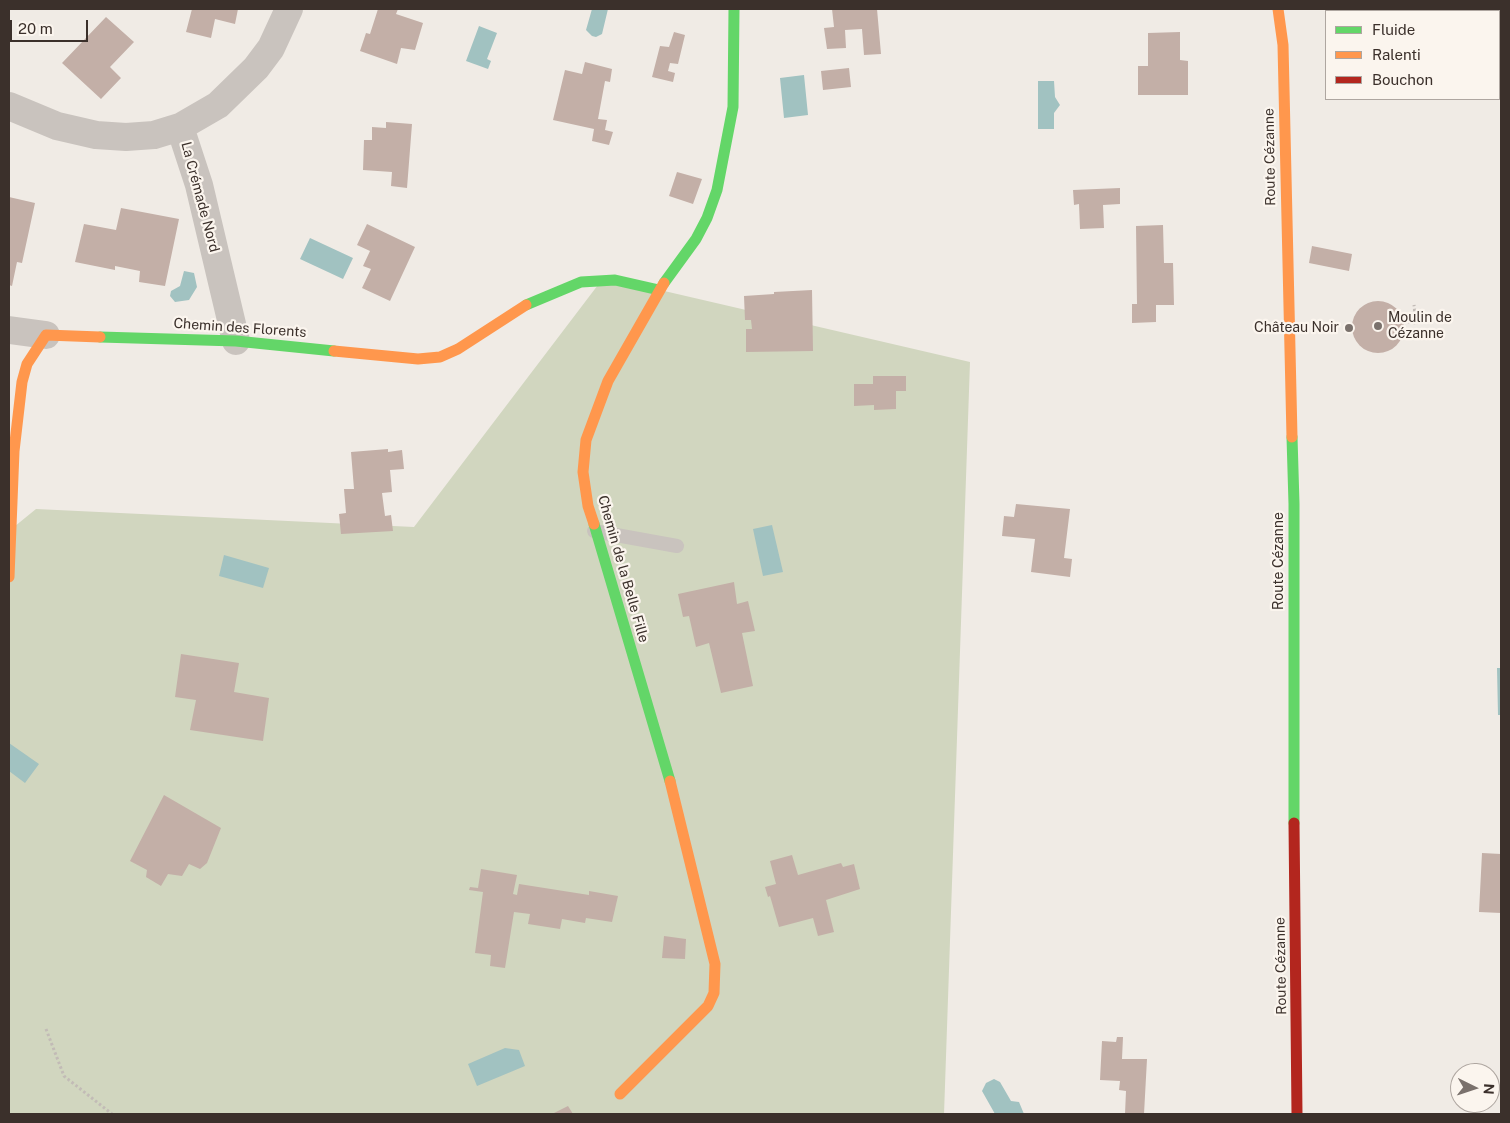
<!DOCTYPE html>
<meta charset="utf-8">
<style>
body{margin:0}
#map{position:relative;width:1510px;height:1123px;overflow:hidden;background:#f0ebe5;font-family:"Public Sans",sans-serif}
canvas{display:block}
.frame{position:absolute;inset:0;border:10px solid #3b302b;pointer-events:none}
.legend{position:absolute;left:1325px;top:10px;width:175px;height:90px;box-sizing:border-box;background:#fbf5ee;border:1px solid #aea6a0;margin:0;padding:6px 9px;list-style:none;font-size:15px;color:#3b302b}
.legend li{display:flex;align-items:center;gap:10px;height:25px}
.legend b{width:25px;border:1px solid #aea6a0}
.north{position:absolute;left:1450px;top:1063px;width:50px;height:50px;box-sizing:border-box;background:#fbf5ee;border:1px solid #aea6a0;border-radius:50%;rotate:94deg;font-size:14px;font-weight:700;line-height:20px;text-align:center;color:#3b302b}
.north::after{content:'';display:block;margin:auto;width:18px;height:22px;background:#7a716c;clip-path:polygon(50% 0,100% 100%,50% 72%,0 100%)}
.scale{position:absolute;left:10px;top:20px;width:78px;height:22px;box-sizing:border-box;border:2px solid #3b302b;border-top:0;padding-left:6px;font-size:15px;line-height:18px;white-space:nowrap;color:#3b302b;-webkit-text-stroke:4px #fbf5ee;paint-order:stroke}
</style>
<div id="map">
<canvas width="1510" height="1123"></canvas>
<div class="frame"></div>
<ul class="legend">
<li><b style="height:6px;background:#63d668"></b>Fluide</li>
<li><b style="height:6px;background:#ff974d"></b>Ralenti</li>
<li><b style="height:6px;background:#b3261e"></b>Bouchon</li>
</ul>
<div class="north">N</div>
<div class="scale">20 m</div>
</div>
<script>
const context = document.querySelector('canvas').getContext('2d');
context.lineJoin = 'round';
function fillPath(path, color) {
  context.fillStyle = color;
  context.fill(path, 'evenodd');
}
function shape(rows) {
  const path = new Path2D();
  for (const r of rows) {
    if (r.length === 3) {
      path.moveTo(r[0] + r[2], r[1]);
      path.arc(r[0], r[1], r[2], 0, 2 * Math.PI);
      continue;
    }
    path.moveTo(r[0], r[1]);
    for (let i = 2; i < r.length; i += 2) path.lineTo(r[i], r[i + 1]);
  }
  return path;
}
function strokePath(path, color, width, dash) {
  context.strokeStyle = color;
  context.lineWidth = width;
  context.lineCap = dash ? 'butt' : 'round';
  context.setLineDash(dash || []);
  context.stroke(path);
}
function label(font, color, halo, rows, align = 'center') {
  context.font = font + ' "Public Sans",sans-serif';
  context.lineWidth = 4.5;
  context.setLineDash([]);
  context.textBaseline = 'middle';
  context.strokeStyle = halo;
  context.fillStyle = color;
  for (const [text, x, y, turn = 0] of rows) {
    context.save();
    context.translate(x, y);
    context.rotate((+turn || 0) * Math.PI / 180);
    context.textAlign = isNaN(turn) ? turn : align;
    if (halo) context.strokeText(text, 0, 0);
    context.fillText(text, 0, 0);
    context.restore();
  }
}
fillPath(shape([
 [604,277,970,362,944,1114,9,1114,9,531,36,509,414,527]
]), '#d1d6bf');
fillPath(shape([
 [592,9,608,9,602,34,596,37,592,36,586,30],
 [479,26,497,33,487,59,491,61,488,69,466,61],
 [804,75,808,115,784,118,780,78],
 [1038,81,1054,81,1055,97,1060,105,1054,113,1054,129,1038,129],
 [310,238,353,258,343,279,300,259],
 [184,271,194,273,197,287,189,300,175,302,170,296,171,291,180,286],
 [772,525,783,572,763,576,753,529],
 [224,555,269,568,263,588,219,576],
 [1497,668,1501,668,1501,715,1498,715],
 [9,743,39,764,25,783,9,771],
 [505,1048,519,1050,525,1066,477,1086,468,1064],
 [994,1079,1000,1082,1011,1101,1019,1102,1024,1114,995,1114,982,1091,986,1083]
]), '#a1c2c1');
fillPath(shape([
 [192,9,238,9,235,24,215,19,211,38,186,32],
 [378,9,398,9,396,14,423,23,415,50,401,48,397,64,360,51,366,33,370,34],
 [832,9,877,9,881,54,864,55,862,29,845,30,846,48,827,49,824,28,834,27],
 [106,17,134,42,110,67,121,78,101,99,62,63],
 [674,32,685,35,678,64,670,63,668,71,675,73,673,82,652,77,660,46,669,47],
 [1180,32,1180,60,1188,61,1188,95,1138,95,1138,66,1148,66,1148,33],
 [585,62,612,69,610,82,605,81,598,119,607,120,605,130,613,132,609,145,592,141,594,129,553,120,565,70,582,74],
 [849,68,851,87,823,90,821,71],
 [386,122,412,124,407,188,391,186,392,172,363,170,364,140,372,140,372,127,386,128],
 [677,172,702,179,693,204,669,196],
 [1120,188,1120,204,1103,205,1104,228,1080,229,1079,204,1074,205,1073,190],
 [9,197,35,203,22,263,17,262,12,286,9,285],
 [121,208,179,219,165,286,139,282,140,271,115,266,115,270,75,262,84,224,116,230],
 [367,224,415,247,390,301,362,288,371,269,363,266,370,251,357,245],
 [1163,225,1164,263,1173,263,1174,305,1156,305,1156,322,1132,323,1132,304,1137,304,1136,226],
 [1312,246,1352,254,1349,271,1309,263],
 [812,290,813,351,746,352,746,329,752,329,751,320,745,320,744,296,774,294,774,292],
 [1378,327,26],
 [873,376,906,376,906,391,896,391,896,409,874,410,874,405,854,406,854,384,873,384],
 [388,449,388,452,402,450,404,469,390,470,392,492,382,493,385,516,391,515,393,531,341,534,339,514,346,513,344,489,354,489,351,452],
 [1016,504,1070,509,1064,558,1072,559,1070,577,1031,572,1035,539,1002,536,1004,516,1014,517],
 [734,582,737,604,748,601,755,631,742,633,753,686,721,693,709,643,696,647,689,616,683,617,678,594],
 [181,654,239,663,234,692,269,698,263,741,190,730,196,700,175,697],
 [164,795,221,828,207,863,200,869,189,864,182,876,168,874,161,886,146,877,147,870,130,861],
 [1482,853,1501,854,1501,913,1479,912],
 [792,855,798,875,841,863,843,867,854,864,860,889,826,900,834,932,818,936,813,918,779,927,770,896,768,897,765,887,776,884,770,861],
 [481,869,517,875,513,894,517,895,519,884,589,895,589,891,618,896,612,922,586,918,585,923,562,919,560,929,528,924,530,914,514,912,505,968,490,966,491,955,475,953,483,892,469,890,470,887,478,888],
 [664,936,686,939,685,959,662,958],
 [1117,1037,1123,1037,1122,1059,1147,1059,1144,1114,1125,1114,1126,1091,1119,1090,1120,1081,1100,1080,1102,1041,1116,1042],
 [568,1106,573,1114,552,1114]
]), '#c3afa7');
strokePath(shape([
 [1403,321,1416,323,1414,305],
 [46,1029,64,1076,112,1114]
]), '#c2bbb6', 3, [2.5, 2.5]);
strokePath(shape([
 [594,531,677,546]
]), '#c9c3be', 14);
strokePath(shape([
 [9,106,57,126,96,135,126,137,154,135,180,127],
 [9,330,46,335],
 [236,341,199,185,180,127,218,105,256,68,271,48,289,9]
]), '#c9c3be', 28);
strokePath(shape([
 [664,283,696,239,707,218,717,190,733,107,734,9],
 [526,305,581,282,615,280,659,290],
 [100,337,236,341,334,351],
 [1292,437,1294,504,1294,823],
 [594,524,670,781]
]), '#63d668', 11);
strokePath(shape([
 [1278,9,1283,45,1292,437],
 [334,351,418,359,440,357,458,349,526,305],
 [594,524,588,506,583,472,586,440,608,381,664,283],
 [9,577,14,451,22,382,27,364,46,335,100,337],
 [620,1094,708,1006,714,993,715,964,670,781]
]), '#ff974d', 11);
strokePath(shape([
 [1294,823,1297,1114]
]), '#b3261e', 11);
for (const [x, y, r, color] of [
 [1378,326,5,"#7a716c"],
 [1349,328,5,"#7a716c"]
]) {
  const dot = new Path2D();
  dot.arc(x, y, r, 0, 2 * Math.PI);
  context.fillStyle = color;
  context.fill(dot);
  strokePath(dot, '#fbf5ee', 2);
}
label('14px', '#3b302b', '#fbf5ee', [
 ["Route Cézanne",1270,157,-91],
 ["La Crémade Nord",200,197,75],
 ["Chemin des Florents",240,328,4],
 ["Route Cézanne",1279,561,-90],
 ["Chemin de la Belle Fille",623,569,74],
 ["Route Cézanne",1281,966,-91]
]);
label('14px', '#3b302b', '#fbf5ee', [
 ["Moulin de",1388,318],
 ["Cézanne",1388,334],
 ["Château Noir",1339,328,"right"]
], 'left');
</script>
